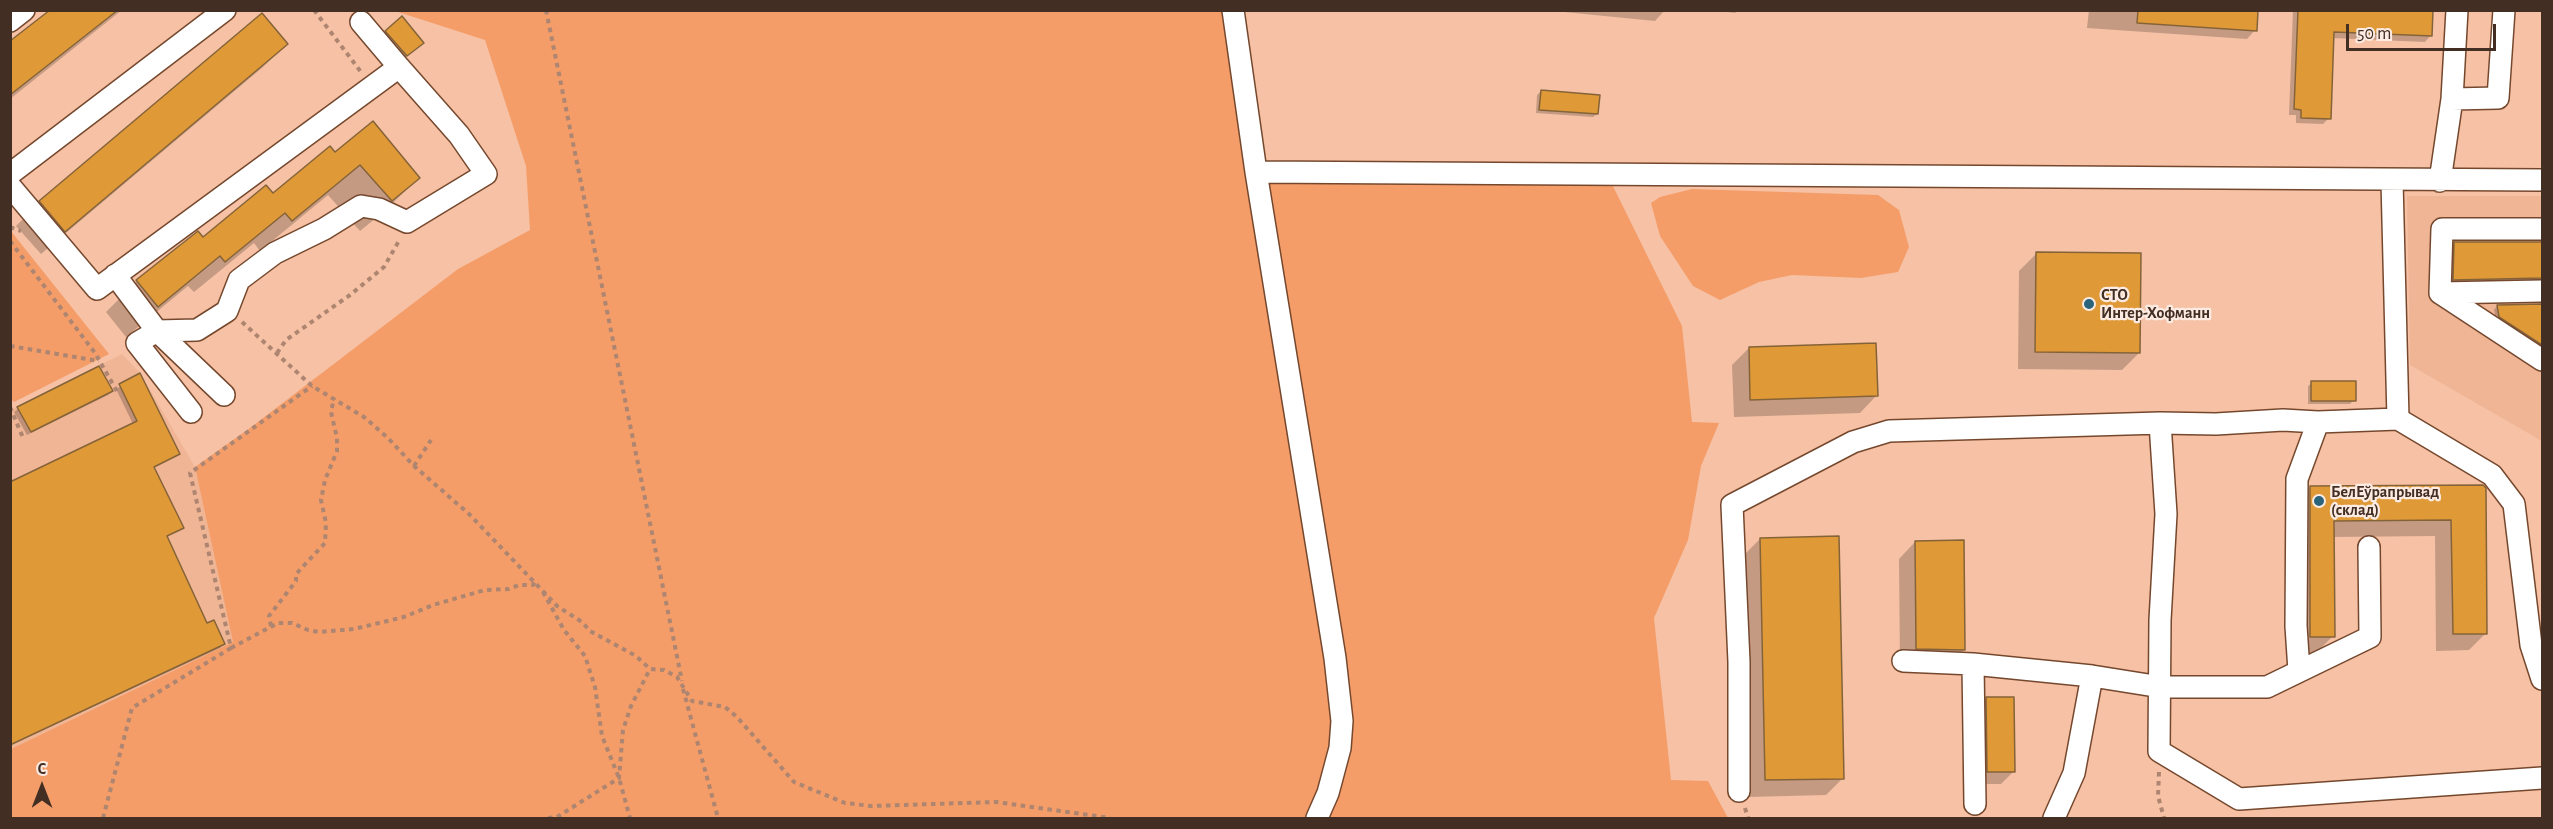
<!DOCTYPE html>
<meta charset="utf-8">
<style>
body{margin:0}
#map{position:relative;width:2553px;height:829px;overflow:hidden;background:#f6c1a4;font-family:"Alegreya Sans",sans-serif}
canvas{display:block}
.frame{position:absolute;inset:0;border:12px solid #432e23;pointer-events:none}
.north{position:absolute;left:12px;top:757px;width:60px;height:60px;-webkit-text-stroke:4px #fcebe2;paint-order:stroke;rotate:0deg;font-size:16px;font-weight:700;line-height:24px;text-align:center;color:#432e23}
.north::after{content:'';display:block;margin:auto;width:21px;height:27px;background:#432e23;clip-path:polygon(50% 0,100% 100%,50% 72%,0 100%)}
.scale{position:absolute;left:2346px;top:24px;width:150px;height:27px;box-sizing:border-box;border:3px solid #432e23;border-top:0;padding-left:8px;font-size:18px;line-height:21px;white-space:nowrap;color:#432e23;-webkit-text-stroke:4px #fcebe2;paint-order:stroke}
</style>
<div id="map">
<canvas width="2553" height="829"></canvas>
<div class="frame"></div>
<div class="north">С</div>
<div class="scale">50 m</div>
</div>
<script>
const context = document.querySelector('canvas').getContext('2d');
context.lineJoin = 'round';
function fillPath(path, color) {
  context.fillStyle = color;
  context.fill(path, 'evenodd');
}
function shape(rows) {
  const path = new Path2D();
  for (const r of rows) {
    path.moveTo(r[0], r[1]);
    for (let i = 2; i < r.length; i += 2) path.lineTo(r[i], r[i + 1]);
  }
  return path;
}
function strokePath(path, color, width, dash) {
  context.strokeStyle = color;
  context.lineWidth = width;
  context.lineCap = dash ? 'butt' : 'round';
  context.setLineDash(dash || []);
  context.stroke(path);
}
function label(font, color, halo, rows, align = 'center') {
  context.font = font + ' "Alegreya Sans",sans-serif';
  context.lineWidth = 4.5;
  context.setLineDash([]);
  context.textBaseline = 'middle';
  context.strokeStyle = halo;
  context.fillStyle = color;
  for (const [text, x, y, turn = 0] of rows) {
    context.save();
    context.translate(x, y);
    context.rotate((+turn || 0) * Math.PI / 180);
    context.textAlign = isNaN(turn) ? turn : align;
    if (halo) context.strokeText(text, 0, 0);
    context.fillText(text, 0, 0);
    context.restore();
  }
}
fillPath(shape([
 [2407,196,2542,196,2542,441,2410,365],
 [122,354,140,373,195,467,233,642,11,749,11,410]
]), '#efb595');
fillPath(shape([
 [395,11,1233,11,1257,172,1607,174,1682,326,1692,422,1719,423,1701,466,1688,540,1654,618,1671,780,1708,781,1728,818,11,818,11,749,233,642,195,467,250,428,458,269,530,230,526,166,485,40],
 [1692,189,1878,195,1899,210,1909,247,1898,272,1861,278,1792,275,1759,282,1720,300,1693,286,1660,236,1651,203,1660,197],
 [10,230,109,354,14,402,10,398]
]), '#f49d69');
fillPath(shape([
 [52,10,122,10,10,99,10,43],
 [1544,10,1665,10,1655,21],
 [1714,10,1738,10,1735,13],
 [2089,10,2257,10,2255,30,2247,39,2087,28],
 [2293,10,2432,10,2431,35,2425,42,2332,38,2329,118,2323,124,2296,123,2296,115,2289,115],
 [386,32,413,51,397,64,378,40],
 [286,44,263,67,41,254,16,226,40,202],
 [1541,91,1597,114,1593,117,1536,113,1537,95],
 [335,154,418,178,387,209,360,231,328,195,260,251,254,243,194,292,188,286,126,337,106,312,137,281,198,233,203,239],
 [2542,242,2542,284,2450,283,2451,247,2455,243],
 [2036,254,2139,353,2122,370,2018,369,2019,271],
 [2542,304,2542,351,2496,320,2494,310,2497,306],
 [1749,348,1876,396,1860,413,1734,417,1732,365],
 [99,368,112,391,108,395,27,435,14,412,18,409],
 [140,375,178,454,153,468,182,527,166,537,206,625,224,644,220,648,10,745,10,484,133,424,116,389],
 [2312,383,2354,400,2350,404,2308,404,2308,386],
 [2483,486,2486,633,2469,650,2436,651,2435,536,2332,537,2333,636,2316,653,2293,654,2293,505,2310,488],
 [1760,539,1843,778,1826,795,1748,797,1743,556],
 [1915,542,1964,650,1947,667,1900,665,1899,559],
 [1987,699,2014,771,2001,784,1975,784,1974,711]
]), '#0003');
const building = shape([
 [50,10,118,10,10,95,10,41,50,10],
 [2138,10,2258,10,2257,31,2137,23,2138,10],
 [2298,10,2433,10,2432,36,2334,32,2331,119,2301,118,2301,110,2294,109,2298,10],
 [262,13,288,44,65,232,39,201,262,13],
 [402,16,424,43,407,56,385,31,402,16],
 [1541,90,1600,95,1598,114,1539,110,1541,90],
 [373,121,420,178,392,201,360,165,292,221,285,213,225,262,220,256,158,307,136,280,198,231,203,237,266,185,273,193,330,146,335,152,373,121],
 [2454,242,2542,242,2542,278,2453,280,2454,242],
 [2036,252,2141,253,2140,353,2035,352,2036,252],
 [2542,304,2542,345,2499,317,2497,305,2542,304],
 [1876,343,1878,396,1750,400,1749,347,1876,343],
 [99,366,113,391,31,432,17,407,99,366],
 [140,373,180,454,154,467,184,528,167,536,207,623,214,620,225,644,10,745,10,482,137,421,119,384,140,373],
 [2311,381,2356,381,2356,401,2311,401,2311,381],
 [2483,485,2486,488,2487,634,2453,634,2451,520,2334,521,2335,637,2310,637,2310,486,2483,485],
 [1839,536,1844,779,1765,780,1760,538,1839,536],
 [1964,540,1965,650,1916,649,1915,541,1964,540],
 [1986,697,2014,697,2015,772,1987,772,1986,697]
]);
fillPath(building, '#e09937');
strokePath(building, '#856339', 1.5);
const minor = shape([
 [1233,10,1256,172,1335,658,1342,721,1340,748,1328,793,1317,818],
 [10,21,24,10],
 [361,22,399,67],
 [2452,99,2498,98,2504,10],
 [1256,172,2542,180],
 [10,174,225,10],
 [2392,181,2398,419],
 [2440,181,2452,99,2457,10],
 [10,186,97,289,399,67,459,135,486,174,407,222,379,209,361,206,324,229,275,253,239,280,227,311,197,330,157,331],
 [2542,229,2442,229,2440,293,2542,360],
 [115,275,157,331,137,343,191,412],
 [2440,293,2542,291],
 [157,331,224,395],
 [1903,661,1973,664,2092,676],
 [1973,664,1975,804],
 [2299,671,2296,626,2297,479,2318,422],
 [2542,679,2531,645,2514,504,2492,475,2398,419,2318,422,2283,420,2216,424,2160,423,2166,514,2160,620,2159,751,2239,799,2542,778],
 [1739,791,1739,662,1732,505,1853,442,1889,431,2160,423],
 [2054,818,2074,773,2092,676,2161,687,2267,687,2370,637,2369,547]
]);
strokePath(minor, '#75482e', 24);
strokePath(shape([
 [314,10,361,72],
 [546,10,682,681],
 [10,227,21,231],
 [10,241,95,353,118,393],
 [242,322,312,386,364,417,388,438,414,466,469,514,557,606,582,622,590,631,636,656,650,669,664,670,677,677,692,701,725,707,737,717,794,782,845,803,871,806,996,802,1110,818],
 [10,346,99,361],
 [277,353,286,340,350,295,384,267,400,239],
 [10,407,24,440],
 [414,466,431,440],
 [543,592,564,630,585,656,595,687,602,736,619,778,630,818],
 [271,626,269,616,296,581,296,574,325,543,326,523,321,500,325,480,337,451,337,438,331,412,334,398],
 [231,648,278,623,292,623,308,630,319,632,354,629,404,617,433,605,485,590,509,589,519,585,533,585,535,582],
 [683,689,718,818],
 [2159,772,2158,796,2164,818],
 [1745,808,1748,818],
 [103,818,132,708,231,648,190,473,312,386],
 [548,818,557,817,619,778,623,730,631,706,650,669]
]), '#ad8570', 4, [4.5, 4.5]);
strokePath(minor, '#fff', 21);
for (const [x, y, r, color] of [
 [2089,304,6,"#2a637c"],
 [2319,501,6,"#2a637c"]
]) {
  const dot = new Path2D();
  dot.arc(x, y, r, 0, 2 * Math.PI);
  context.fillStyle = color;
  context.fill(dot);
  strokePath(dot, '#fcebe2', 2);
}
label('bold 16px', '#432e23', '#fcebe2', [
 ["СТО",2101,295],
 ["Интер-Хофманн",2101,313],
 ["БелЕўрапрывад",2331,492],
 ["(склад)",2331,510]
], 'left');
</script>
